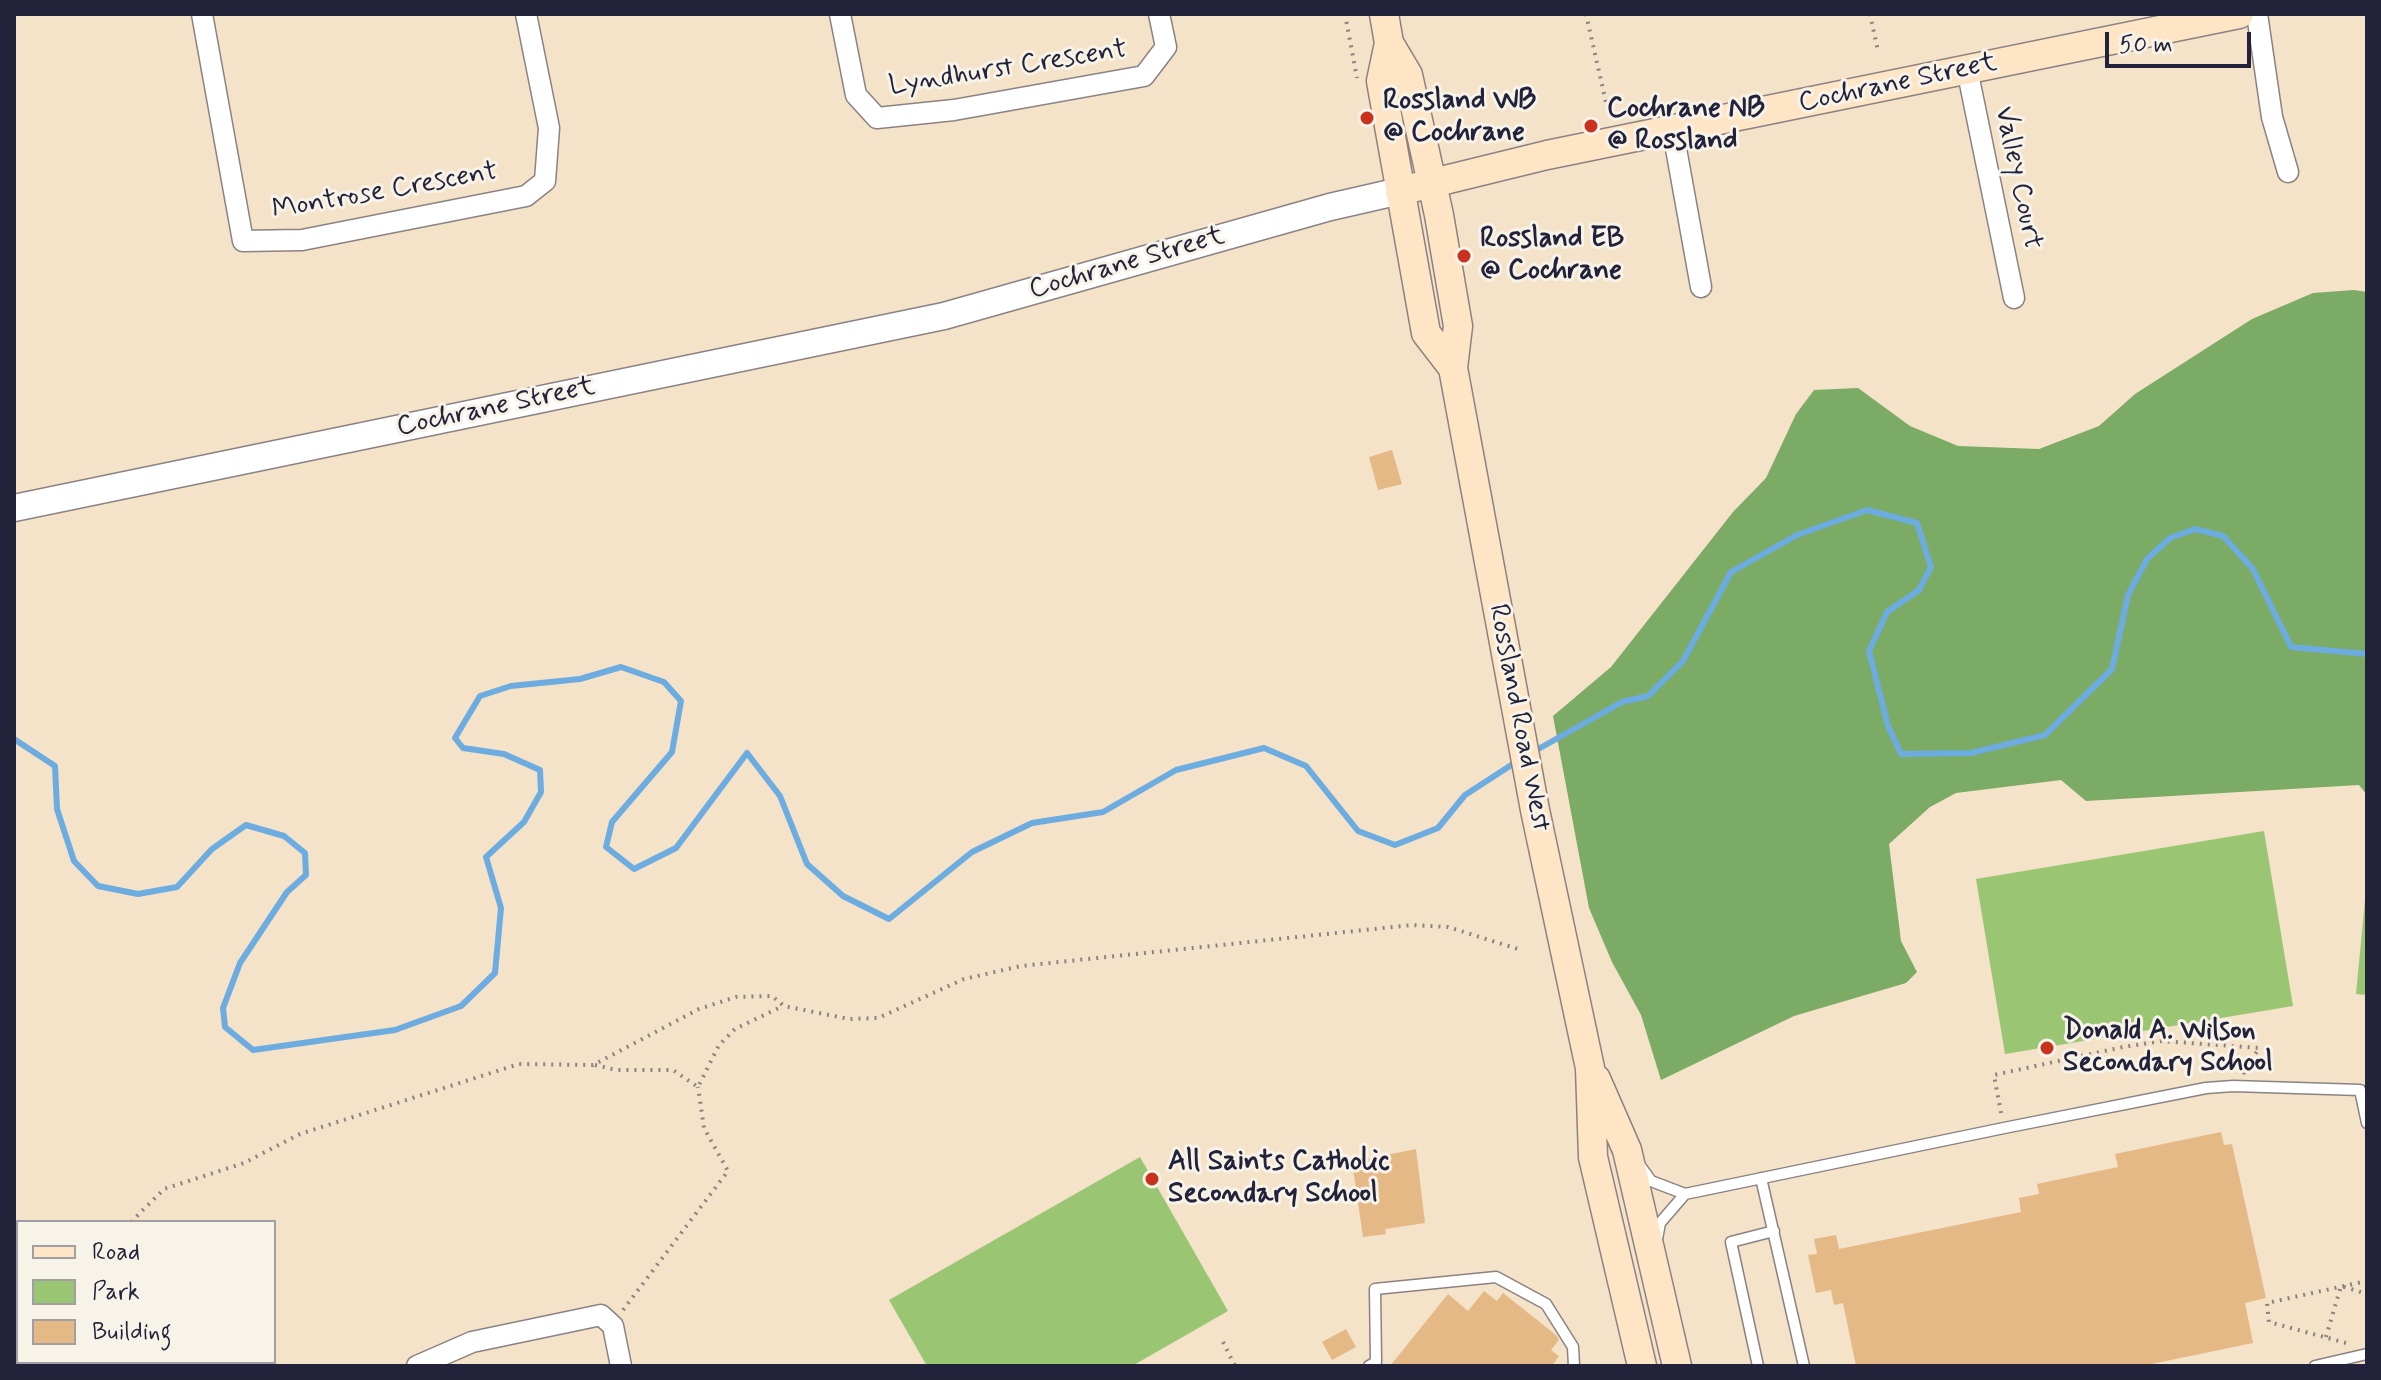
<!DOCTYPE html>
<style>
body{margin:0}
#map{position:relative;width:2381px;height:1380px;overflow:hidden;background:#f4e2c9;font-family:Mynerve,sans-serif}
canvas{display:block}
.frame{position:absolute;inset:0;border:16px solid #22223b;pointer-events:none}
.legend{position:absolute;left:16px;top:1220px;width:260px;height:144px;box-sizing:border-box;background:#f7f3e8;border:2px solid #a29fa3;margin:0;padding:10px 14px;list-style:none;font-size:24px;color:#22223b}
.legend li{display:flex;align-items:center;gap:16px;height:40px}
.legend b{width:40px;border:2px solid #a29fa3}
.scale{position:absolute;left:2105px;top:32px;width:146px;height:36px;box-sizing:border-box;border:4px solid #22223b;border-top:0;padding-left:10px;font-size:24px;line-height:28px;white-space:nowrap;color:#22223b;-webkit-text-stroke:6px #f7f3e8;paint-order:stroke}
</style>
<div id="map">
<canvas width="2381" height="1380"></canvas>
<div class="frame"></div>
<ul class="legend">
<li><b style="height:10px;background:#fde5c5"></b>Road</li>
<li><b style="height:22px;background:#9ac673"></b>Park</li>
<li><b style="height:22px;background:#e4b986"></b>Building</li>
</ul>
<div class="scale">50 m</div>
</div>
<script>
const context = document.querySelector('canvas').getContext('2d');
context.lineJoin = 'round';
function fillPath(path, color) {
  context.fillStyle = color;
  context.fill(path, 'evenodd');
}
function shape(rows) {
  const path = new Path2D();
  for (const r of rows) {
    path.moveTo(r[0], r[1]);
    for (let i = 2; i < r.length; i += 2) path.lineTo(r[i], r[i + 1]);
  }
  return path;
}
function strokePath(path, color, width, dash) {
  context.strokeStyle = color;
  context.lineWidth = width;
  context.lineCap = dash ? 'butt' : 'round';
  context.setLineDash(dash || []);
  context.stroke(path);
}
function label(font, color, halo, rows, align = 'center') {
  context.font = font + ' Mynerve,sans-serif';
  context.lineWidth = 6;
  context.setLineDash([]);
  context.textBaseline = 'middle';
  context.strokeStyle = halo;
  context.fillStyle = color;
  for (const [text, x, y, turn = 0] of rows) {
    context.save();
    context.translate(x, y);
    context.rotate((+turn || 0) * Math.PI / 180);
    context.textAlign = isNaN(turn) ? turn : align;
    if (halo) context.strokeText(text, 0, 0);
    context.fillText(text, 0, 0);
    context.restore();
  }
}
fillPath(shape([
 [2264,831,2293,1006,2005,1054,1976,879],
 [2366,890,2367,890,2367,995,2356,994],
 [1140,1157,1228,1311,1132,1366,927,1366,889,1300]
]), '#9ac673');
fillPath(shape([
 [2354,290,2367,292,2367,795,2359,785,2086,801,2061,780,1956,793,1930,807,1889,844,1901,941,1917,972,1906,983,1794,1016,1661,1080,1641,1015,1612,962,1589,908,1553,716,1611,667,1733,512,1766,478,1796,414,1814,390,1858,388,1910,426,1958,446,2039,449,2099,426,2135,394,2252,319,2313,293]
]), '#7bab65');
strokePath(shape([
 [14,739,55,766,57,809,74,861,98,886,138,894,177,887,212,849,246,825,284,836,305,853,306,875,287,892,240,963,223,1008,225,1027,253,1050,395,1030,461,1006,495,973,501,908,486,857,524,822,541,792,540,770,504,754,463,748,455,738,480,696,511,686,580,679,621,667,664,682,681,701,672,752,612,822,606,847,634,869,676,848,747,753,780,796,807,864,843,896,889,919,972,852,1032,823,1103,812,1176,770,1264,748,1306,766,1358,831,1395,845,1438,828,1465,795,1516,762],
 [1533,752,1622,702,1648,696,1683,661,1731,572,1797,535,1867,510,1917,523,1931,567,1919,590,1887,612,1869,651,1888,726,1901,754,1971,753,2045,735,2112,669,2128,595,2147,559,2170,538,2195,529,2223,536,2253,569,2291,647,2367,654]
]), '#6dace0', 6);
fillPath(shape([
 [1392,450,1402,484,1378,490,1369,457],
 [2221,1132,2224,1145,2232,1144,2266,1298,2245,1303,2253,1343,2142,1366,1856,1366,1843,1303,1834,1305,1831,1290,1816,1293,1808,1255,1817,1254,1814,1239,1836,1235,1839,1249,2021,1212,2019,1198,2039,1194,2037,1184,2118,1167,2115,1154],
 [1416,1149,1425,1223,1385,1229,1386,1234,1363,1237,1352,1162],
 [1484,1291,1497,1301,1503,1293,1556,1335,1559,1340,1551,1350,1559,1356,1552,1366,1390,1366,1448,1294,1468,1311],
 [1346,1329,1356,1347,1332,1360,1322,1342]
]), '#e4b986');
const service = shape([
 [1641,1167,1651,1181,1685,1194,2004,1128,2206,1088,2233,1086,2360,1090,2367,1123],
 [1761,1178,1804,1366],
 [1657,1239,1660,1223,1685,1194],
 [1369,1366,1376,1362,1375,1289,1496,1277,1546,1304,1573,1347,1574,1366],
 [1758,1366,1731,1242,1774,1231],
 [2315,1366,2367,1354]
]);
const minor = shape([
 [202,14,243,241,302,240,526,196,545,181,549,128,526,14],
 [840,14,856,95,877,118,954,110,1144,76,1166,47,1159,14],
 [2257,14,2272,117,2288,172],
 [1967,69,2014,298],
 [1673,132,1701,287],
 [417,1366,472,1342,601,1315,613,1326,621,1366]
]);
const tertiary = shape([
 [14,508,944,316,1330,207,1400,191]
]);
const secondary = shape([
 [1384,14,1389,43,1408,75,1439,215,1458,326,1453,368,1535,810,1590,1068,1593,1157,1642,1366],
 [1389,43,1381,81,1426,333,1453,368],
 [1400,191,1547,155,2239,14],
 [1596,1079,1627,1150,1677,1366]
]);
strokePath(service, '#8b8282', 13);
strokePath(minor, '#8b8282', 23);
strokePath(tertiary, '#8b8282', 29);
strokePath(secondary, '#8b8282', 31);
strokePath(shape([
 [1345,14,1357,78],
 [1586,14,1607,107],
 [1870,14,1878,51],
 [595,1065,616,1070,673,1070,698,1087,719,1045,735,1029,783,1006],
 [2001,1113,1994,1075,2123,1047,2162,1041,2259,1048,2243,1074],
 [131,1222,164,1189,244,1163,300,1134,519,1064,593,1065,699,1009,736,997,772,996,784,1006,849,1019,878,1018,964,979,1021,966,1412,925,1448,927,1521,950],
 [623,1310,728,1171,704,1128,698,1087],
 [14,1320,18,1317],
 [2326,1337,2341,1286,2367,1294],
 [1223,1342,1235,1366],
 [2346,1343,2269,1322,2267,1303,2367,1281]
]), '#8b8282', 4, [2, 6]);
strokePath(service, '#fff', 10);
strokePath(minor, '#fff', 20);
strokePath(tertiary, '#fff', 26);
strokePath(secondary, '#fde5c5', 28);
for (const [x, y, r, color] of [
 [1367,118,8,"#c8321e"],
 [1591,126,8,"#c8321e"],
 [1464,256,8,"#c8321e"],
 [2047,1048,8,"#c8321e"],
 [1152,1179,8,"#c8321e"]
]) {
  const dot = new Path2D();
  dot.arc(x, y, r, 0, 2 * Math.PI);
  context.fillStyle = color;
  context.fill(dot);
  strokePath(dot, '#f7f3e8', 3);
}
label('28px', '#22223b', '#f7f3e8', [
 ["Lyndhurst Crescent",1008,69,-9],
 ["Cochrane Street",1898,84,-12],
 ["Valley Court",2017,178,78],
 ["Montrose Crescent",385,192,-10],
 ["Cochrane Street",1127,264,-16],
 ["Cochrane Street",496,408,-12],
 ["Rossland Road West",1518,718,79]
]);
label('bold 28px', '#22223b', '#f7f3e8', [
 ["Rossland WB",1383,102],
 ["@ Cochrane",1383,134],
 ["Cochrane NB",1607,110],
 ["@ Rossland",1607,142],
 ["Rossland EB",1480,240],
 ["@ Cochrane",1480,272],
 ["Donald A. Wilson",2063,1032],
 ["Secondary School",2063,1064],
 ["All Saints Catholic",1168,1163],
 ["Secondary School",1168,1195]
], 'left');
</script>
